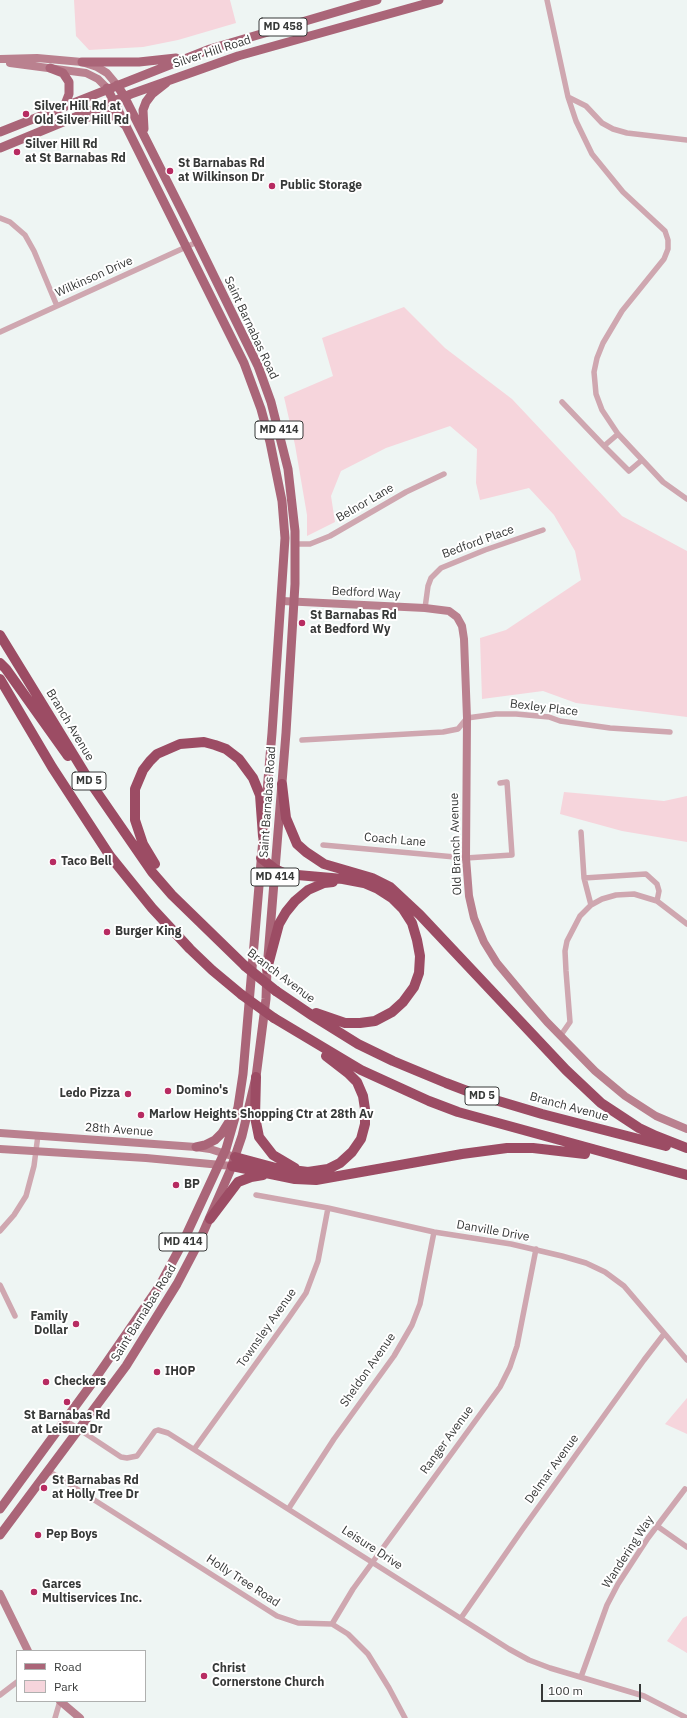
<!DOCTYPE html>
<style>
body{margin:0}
#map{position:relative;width:687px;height:1718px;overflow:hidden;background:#eef5f3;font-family:"IBM Plex Sans",sans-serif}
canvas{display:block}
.legend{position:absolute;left:16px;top:1650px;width:130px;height:52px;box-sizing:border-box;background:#fff;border:1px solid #afb0af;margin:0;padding:5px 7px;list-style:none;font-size:12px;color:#373938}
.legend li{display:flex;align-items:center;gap:8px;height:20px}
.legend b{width:20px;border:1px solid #afb0af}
.scale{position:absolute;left:541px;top:1684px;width:100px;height:18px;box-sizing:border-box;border:2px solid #373938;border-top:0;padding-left:5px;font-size:12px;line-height:14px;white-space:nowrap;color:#373938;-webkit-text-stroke:3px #fff;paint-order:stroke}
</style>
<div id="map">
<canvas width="687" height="1718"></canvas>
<ul class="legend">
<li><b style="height:5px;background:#aa6578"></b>Road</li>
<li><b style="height:11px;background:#f6d5dc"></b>Park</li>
</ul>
<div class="scale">100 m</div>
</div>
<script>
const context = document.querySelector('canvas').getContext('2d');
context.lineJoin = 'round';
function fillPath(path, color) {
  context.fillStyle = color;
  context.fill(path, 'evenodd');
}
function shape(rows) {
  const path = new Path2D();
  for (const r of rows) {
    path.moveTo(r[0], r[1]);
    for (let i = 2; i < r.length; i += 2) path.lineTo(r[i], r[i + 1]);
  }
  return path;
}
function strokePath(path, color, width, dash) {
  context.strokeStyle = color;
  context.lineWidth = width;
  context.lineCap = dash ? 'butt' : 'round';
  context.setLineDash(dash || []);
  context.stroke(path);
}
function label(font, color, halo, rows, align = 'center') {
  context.font = font + ' "IBM Plex Sans",sans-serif';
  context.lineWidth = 4;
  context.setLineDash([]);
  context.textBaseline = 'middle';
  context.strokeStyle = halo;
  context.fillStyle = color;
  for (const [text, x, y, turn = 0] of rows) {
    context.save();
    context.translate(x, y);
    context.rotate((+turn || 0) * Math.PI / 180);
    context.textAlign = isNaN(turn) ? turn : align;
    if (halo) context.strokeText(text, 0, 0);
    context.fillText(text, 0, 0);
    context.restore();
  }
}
fillPath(shape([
 [74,0,230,0,236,23,178,40,143,47,89,50,76,36],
 [404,307,445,348,512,399,622,516,687,551,687,717,576,703,543,691,482,699,480,638,506,630,581,580,575,551,554,515,529,488,480,500,476,483,477,449,450,426,386,448,341,471,331,496,335,522,307,536,307,515,295,445,284,397,333,376,322,338],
 [564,792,664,801,687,796,687,842,622,831,560,814],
 [687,1398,687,1434,665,1424],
 [687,1616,687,1653,667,1641,683,1618]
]), '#f6d5dc');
strokePath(shape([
 [547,0,568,97,586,106,602,123,613,129,627,133,687,140],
 [568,97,576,121,592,154,623,192,665,231,668,240,668,249,664,259,622,311,603,343,597,358,594,372,596,394,602,410,618,434,663,482,687,499],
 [0,218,10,222,25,235,34,251,57,306],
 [0,332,197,242],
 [562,402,604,446,618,434],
 [604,446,629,471,642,460],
 [295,544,310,544,330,536,406,492,444,474],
 [425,608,428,586,431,578,441,568,485,550,543,530],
 [302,740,443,732,458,729,467,718,496,714,516,714,549,717,560,721,610,728,670,732],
 [581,832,584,878,591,905],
 [323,845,466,858,512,855,507,782,500,783],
 [584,878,646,874,657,884,659,891,657,901],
 [561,1035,570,1022,566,971,565,951,567,941,580,916,591,905,602,899,616,895,634,894,657,901,687,924],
 [256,1195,328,1208,434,1232,511,1244,562,1256,586,1263,605,1272,624,1286,687,1360],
 [0,1231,14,1215,26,1196,34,1166,38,1135],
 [0,1285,15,1316],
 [65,1420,121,1457,127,1458,137,1456,155,1431,158,1430,168,1433,509,1649,529,1660,550,1668,644,1696,687,1718],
 [195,1448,288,1319,306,1293,318,1261,328,1208],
 [47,1470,277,1616,298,1623,332,1624,348,1634,368,1654,389,1688,405,1718],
 [289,1508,334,1439,394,1356,412,1325,420,1304,434,1232],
 [657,1526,687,1547],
 [461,1618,522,1530,644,1360,664,1334],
 [332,1624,353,1589,500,1387,510,1367,517,1346,536,1249],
 [581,1677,607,1605,618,1584,648,1538,685,1489],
 [0,1695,17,1682],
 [55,1718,60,1701]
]), '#cfa7b0', 5.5);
strokePath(shape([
 [0,59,37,58,82,62,97,67,107,73,117,85],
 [10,63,86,73,98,79,107,88],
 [282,601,425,608,449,611,457,617,462,626,464,639,467,718,466,858,469,896,474,918,484,942,497,963,527,999,547,1022,595,1071,625,1096,656,1116,687,1129],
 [0,1133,196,1147,210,1149,235,1157],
 [0,1149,146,1158,232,1166],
 [0,1594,28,1651],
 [60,1701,80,1718]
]), '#ba818f', 8);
strokePath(shape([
 [82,62,139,62,176,58],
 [50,68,63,73,69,82,69,94,64,107],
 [86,118,101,114,107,114,114,116,125,125],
 [144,129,143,110,146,102,152,94,166,83],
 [0,132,210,49,377,0],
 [0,148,131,94,238,56,439,0],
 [196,1147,205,1145,215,1140,222,1133,232,1117],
 [0,1509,93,1382,160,1285,182,1244,226,1149,238,1107,243,1074,272,733,285,538,282,501,270,442,261,409,244,363,107,88],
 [0,1535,126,1366,177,1284,199,1242,230,1171,242,1136,256,1077,266,999,267,969,286,733,295,584,295,531,288,469,271,402,258,366,185,217,124,96,117,85]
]), '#aa6578', 9);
strokePath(shape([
 [0,635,92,785,152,872,172,895,245,966],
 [0,663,6,669,68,756],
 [0,679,52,767,110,856,152,908,190,949,212,970,242,995],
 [282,784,286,818,297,844,306,852,324,864,372,878,390,887,420,915,566,1070,601,1103,639,1128,656,1136,687,1148],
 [261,858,275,869,286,874,343,879,364,883,378,889,392,898,403,909,412,923,417,940,420,956,419,973,414,987,403,1002,392,1012,375,1021,360,1023,345,1023,316,1013],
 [155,864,143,844,135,820,135,789,143,770,150,761,157,754,180,744,204,742,215,745,226,749,239,759,253,778,260,795,263,836],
 [267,969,279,924,286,912,295,901,308,890,324,883,333,882],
 [276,991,313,1016,358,1044,393,1061,446,1083,475,1094,542,1114,666,1146],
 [274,1018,361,1070,429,1101,458,1112,687,1175],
 [256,1077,255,1117,259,1137,273,1155,295,1168],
 [235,1157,276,1168,308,1172,328,1169,340,1163,352,1152,361,1139,365,1124,365,1109,363,1096,357,1082,348,1073,326,1056],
 [232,1166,295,1179,316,1180,462,1154,507,1148,533,1148,585,1154],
 [210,1219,238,1182,251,1177,263,1175]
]), '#9c4c64', 10);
strokePath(shape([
 [245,966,276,991],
 [242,995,274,1018]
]), '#9c4c64', 10);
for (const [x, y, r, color] of [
 [26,114,4,"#b72b61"],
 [17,152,4,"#b72b61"],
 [170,171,4,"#b72b61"],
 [272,186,4,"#b72b61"],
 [302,623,4,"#b72b61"],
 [53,862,4,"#b72b61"],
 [107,932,4,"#b72b61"],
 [168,1091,4,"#b72b61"],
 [128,1094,4,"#b72b61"],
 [141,1115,4,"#b72b61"],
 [176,1185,4,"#b72b61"],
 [76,1324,4,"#b72b61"],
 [157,1372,4,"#b72b61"],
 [46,1382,4,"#b72b61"],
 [67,1402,4,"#b72b61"],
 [44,1488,4,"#b72b61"],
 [38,1535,4,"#b72b61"],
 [34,1592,4,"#b72b61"],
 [204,1676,4,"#b72b61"]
]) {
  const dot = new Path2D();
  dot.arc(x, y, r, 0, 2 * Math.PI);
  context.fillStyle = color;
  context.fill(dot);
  strokePath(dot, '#fff', 1.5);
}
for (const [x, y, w] of [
 [283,27,48],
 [279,430,48],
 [89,781,34],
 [275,877,48],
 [482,1096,34],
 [183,1242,48]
]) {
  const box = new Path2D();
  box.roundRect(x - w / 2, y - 9, w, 18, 3);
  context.fillStyle = '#fff';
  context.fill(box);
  strokePath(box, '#373938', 1);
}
label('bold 11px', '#373938', null, [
 ["MD 458",283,27],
 ["MD 414",279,430],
 ["MD 5",89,781],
 ["MD 414",275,877],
 ["MD 5",482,1096],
 ["MD 414",183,1242]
]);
label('12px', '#373938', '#fff', [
 ["Silver Hill Road",212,52,-18],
 ["Wilkinson Drive",94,277,-24],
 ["Saint Barnabas Road",251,328,65],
 ["Belnor Lane",365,503,-30],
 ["Bedford Place",478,542,-20],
 ["Bedford Way",366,593,3],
 ["Bexley Place",544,708,7],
 ["Branch Avenue",70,725,59],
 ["Saint Barnabas Road",268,802,-86],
 ["Coach Lane",395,840,5],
 ["Old Branch Avenue",456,844,-92],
 ["Branch Avenue",281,976,37],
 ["Branch Avenue",569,1107,15],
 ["28th Avenue",119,1130,4],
 ["Danville Drive",493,1231,10],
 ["Saint Barnabas Road",144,1313,-58],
 ["Townsley Avenue",267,1328,-55],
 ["Sheldon Avenue",368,1370,-55],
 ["Ranger Avenue",447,1440,-54],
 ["Delmar Avenue",552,1469,-54],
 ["Leisure Drive",372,1548,33],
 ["Wandering Way",628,1552,-57],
 ["Holly Tree Road",243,1581,33]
]);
label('bold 12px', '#373938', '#fff', [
 ["Silver Hill Rd at",34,107],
 ["Old Silver Hill Rd",34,121],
 ["Silver Hill Rd",25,145],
 ["at St Barnabas Rd",25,159],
 ["St Barnabas Rd",178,164],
 ["at Wilkinson Dr",178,178],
 ["Public Storage",280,186],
 ["St Barnabas Rd",310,616],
 ["at Bedford Wy",310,630],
 ["Taco Bell",61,862],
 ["Burger King",115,932],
 ["Domino's",176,1091],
 ["Ledo Pizza",120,1094,"right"],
 ["Marlow Heights Shopping Ctr at 28th Av",149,1115],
 ["BP",184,1185],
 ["Family",68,1317,"right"],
 ["Dollar",68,1331,"right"],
 ["IHOP",165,1372],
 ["Checkers",54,1382],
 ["St Barnabas Rd",67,1416,"center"],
 ["at Leisure Dr",67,1430,"center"],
 ["St Barnabas Rd",52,1481],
 ["at Holly Tree Dr",52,1495],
 ["Pep Boys",46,1535],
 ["Garces",42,1585],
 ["Multiservices Inc.",42,1599],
 ["Christ",212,1669],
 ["Cornerstone Church",212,1683]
], 'left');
</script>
